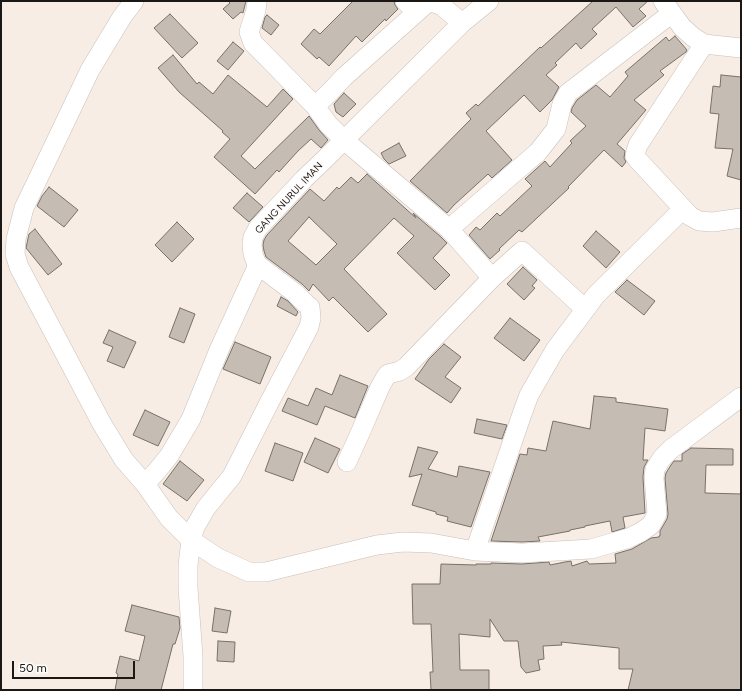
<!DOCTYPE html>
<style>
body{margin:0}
#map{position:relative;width:742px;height:691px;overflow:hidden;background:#f7ede5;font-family:Figtree,sans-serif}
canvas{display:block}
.frame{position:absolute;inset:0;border:2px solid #1a1714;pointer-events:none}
.scale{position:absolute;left:12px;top:661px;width:123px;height:18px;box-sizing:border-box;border:2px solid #1a1714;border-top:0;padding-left:5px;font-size:12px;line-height:14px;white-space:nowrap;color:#1a1714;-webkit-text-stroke:3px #fefcfb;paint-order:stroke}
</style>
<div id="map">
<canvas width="742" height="691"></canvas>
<div class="frame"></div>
<div class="scale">50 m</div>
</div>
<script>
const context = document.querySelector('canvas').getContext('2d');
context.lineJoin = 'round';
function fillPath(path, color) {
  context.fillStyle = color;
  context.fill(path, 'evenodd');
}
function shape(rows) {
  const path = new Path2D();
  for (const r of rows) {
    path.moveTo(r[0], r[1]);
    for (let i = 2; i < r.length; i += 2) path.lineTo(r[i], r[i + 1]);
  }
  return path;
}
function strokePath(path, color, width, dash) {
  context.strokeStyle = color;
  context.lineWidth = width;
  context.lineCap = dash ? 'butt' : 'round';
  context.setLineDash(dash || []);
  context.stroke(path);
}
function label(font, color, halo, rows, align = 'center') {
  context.font = font + ' Figtree,sans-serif';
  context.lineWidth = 3;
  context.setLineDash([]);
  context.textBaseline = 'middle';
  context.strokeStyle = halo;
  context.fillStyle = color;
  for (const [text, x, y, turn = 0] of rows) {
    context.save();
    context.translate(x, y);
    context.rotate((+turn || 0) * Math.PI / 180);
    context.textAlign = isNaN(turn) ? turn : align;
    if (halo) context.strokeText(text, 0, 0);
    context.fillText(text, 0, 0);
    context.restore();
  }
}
const building = shape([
 [228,1,246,1,243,13,241,12,233,19,223,9,230,3,228,1],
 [353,1,394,1,395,5,398,9,386,21,385,19,362,42,356,36,329,66,319,57,317,59,301,44,314,29,320,34,353,1],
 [593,1,648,1,639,9,646,16,633,27,616,7,592,29,597,34,581,49,576,43,555,63,557,65,546,75,559,87,552,100,540,112,524,95,486,131,512,160,492,178,488,174,454,205,447,213,410,181,471,119,466,113,476,104,478,106,540,47,541,48,593,1],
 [170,14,198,43,182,58,154,28,170,14],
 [267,15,279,25,271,35,262,28,265,17,267,15],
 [675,36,687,50,686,52,660,71,664,75,634,100,646,110,617,144,625,151,624,158,626,162,622,167,604,150,568,187,569,188,522,232,519,230,499,249,500,250,490,259,469,235,476,227,480,230,497,213,500,216,532,186,525,179,545,161,550,167,572,143,570,141,586,126,571,112,572,108,577,100,596,85,610,97,628,76,625,72,666,37,669,41,675,36],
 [233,42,244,51,228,70,217,61,233,42],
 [173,55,197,84,199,82,213,94,228,75,267,107,283,89,293,99,241,156,255,169,309,116,319,130,328,140,321,148,311,139,298,151,279,172,277,170,255,194,214,157,230,139,222,132,223,131,179,92,158,68,173,55],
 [721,75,741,77,741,180,727,176,733,149,715,148,719,114,710,113,713,86,720,87,721,75],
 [344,93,356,104,343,117,336,112,334,104,344,93],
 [399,143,406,156,389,164,384,159,381,153,399,143],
 [367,174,416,218,413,213,441,237,447,243,433,258,450,275,435,290,397,253,414,236,394,218,344,269,387,314,368,332,333,297,329,301,313,284,309,291,302,284,266,257,264,251,263,245,264,240,267,235,310,189,324,201,337,187,339,189,351,177,358,183,367,174],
 [309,217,337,244,316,265,288,241,309,217],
 [49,187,78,210,64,227,37,206,42,196,49,187],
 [247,193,263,207,249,222,233,208,247,193],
 [177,222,194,239,172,262,155,245,177,222],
 [35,229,62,264,48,275,26,248,29,234,35,229],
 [596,231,620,252,606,268,583,246,596,231],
 [523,267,537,280,532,286,535,288,524,300,507,284,523,267],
 [627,280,655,301,644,315,615,292,627,280],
 [281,297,288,301,298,312,296,316,277,306,281,297],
 [180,308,195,314,184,343,169,337,180,308],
 [510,318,540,340,524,361,494,338,510,318],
 [109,330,136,342,124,368,107,361,113,347,103,343,109,330],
 [235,342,271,357,260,384,223,369,235,342],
 [444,344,461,357,445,377,461,388,451,403,415,379,429,359,444,344],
 [340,375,368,386,355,418,325,406,317,425,282,411,288,398,308,406,316,388,332,395,340,375],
 [594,396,616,398,616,402,668,409,665,431,645,428,643,460,648,460,644,467,643,477,645,513,623,517,625,528,612,532,610,521,585,526,585,527,570,530,570,531,538,537,540,541,522,542,491,541,520,454,527,455,528,448,546,451,553,421,590,429,594,396],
 [145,410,170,422,158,446,133,435,145,410],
 [477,419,507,425,502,439,474,433,477,419],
 [315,438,340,449,328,473,304,462,315,438],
 [275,443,303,453,293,481,265,471,275,443],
 [418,447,438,452,428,469,457,477,459,466,490,472,471,527,447,521,448,517,436,514,436,512,412,505,422,474,409,477,418,447],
 [691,448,733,449,733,465,706,465,705,493,741,494,741,690,628,690,633,669,619,669,619,648,561,642,562,645,543,646,544,659,538,660,540,670,526,673,521,667,518,641,504,641,490,619,490,637,459,634,460,670,489,670,489,690,431,690,430,672,433,672,431,624,413,624,412,584,440,584,441,564,476,565,476,564,491,564,491,563,522,564,549,562,550,565,565,562,571,561,572,566,587,561,589,564,616,563,615,554,632,549,651,538,659,537,659,536,660,536,660,531,667,519,668,514,665,478,666,473,671,465,674,461,682,461,682,454,691,448],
 [180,461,204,480,187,501,163,484,180,461],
 [132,605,179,617,180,628,175,644,173,644,161,690,115,690,118,674,116,673,120,656,139,661,145,636,125,631,132,605],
 [215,608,231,611,227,633,212,631,215,608],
 [218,641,235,642,234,662,217,661,218,641]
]);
fillPath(building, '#c5bcb4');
strokePath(building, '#797069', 1);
const minor = shape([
 [134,1,122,17,90,70,24,208,16,239,15,254,19,267,64,352,102,424,124,460,145,484,169,518,191,540,218,558,249,572,266,572,377,545,403,542,431,543,475,551,522,553,591,549,629,538,641,532,651,525,657,514,654,478,655,469,662,458,671,449,741,397],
 [405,1,417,12],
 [489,1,462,23,442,6,437,4,431,2,426,4,344,77,328,94,315,106,328,124,344,140,449,229,492,278],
 [663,1,682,27,693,37,704,44,741,48],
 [257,2,256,10,249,32,253,43,315,106],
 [704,44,638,145,636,151,635,156,638,160,690,216,699,221,713,222,741,218],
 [449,229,538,152,556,129,562,104,568,93,672,13],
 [347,462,361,431,380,387,385,378,388,374,400,371,406,367,492,278,522,251,585,309],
 [145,484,156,472,169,456,191,419,219,350,258,265],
 [475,551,522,414,529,395,555,350,596,295,683,209],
 [193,690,193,656,188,588,188,565,191,540,195,527,206,508,232,476,270,401,309,327,311,318,310,307,306,304,295,293,258,265,256,262,253,254,252,245,253,237,258,228,304,179,326,158,462,23]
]);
strokePath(minor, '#c9bfb8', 20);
strokePath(minor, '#fff', 19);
label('10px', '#1a1714', '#fefcfb', [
 ["GANG NURUL IMAN",289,198,-47]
]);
</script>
